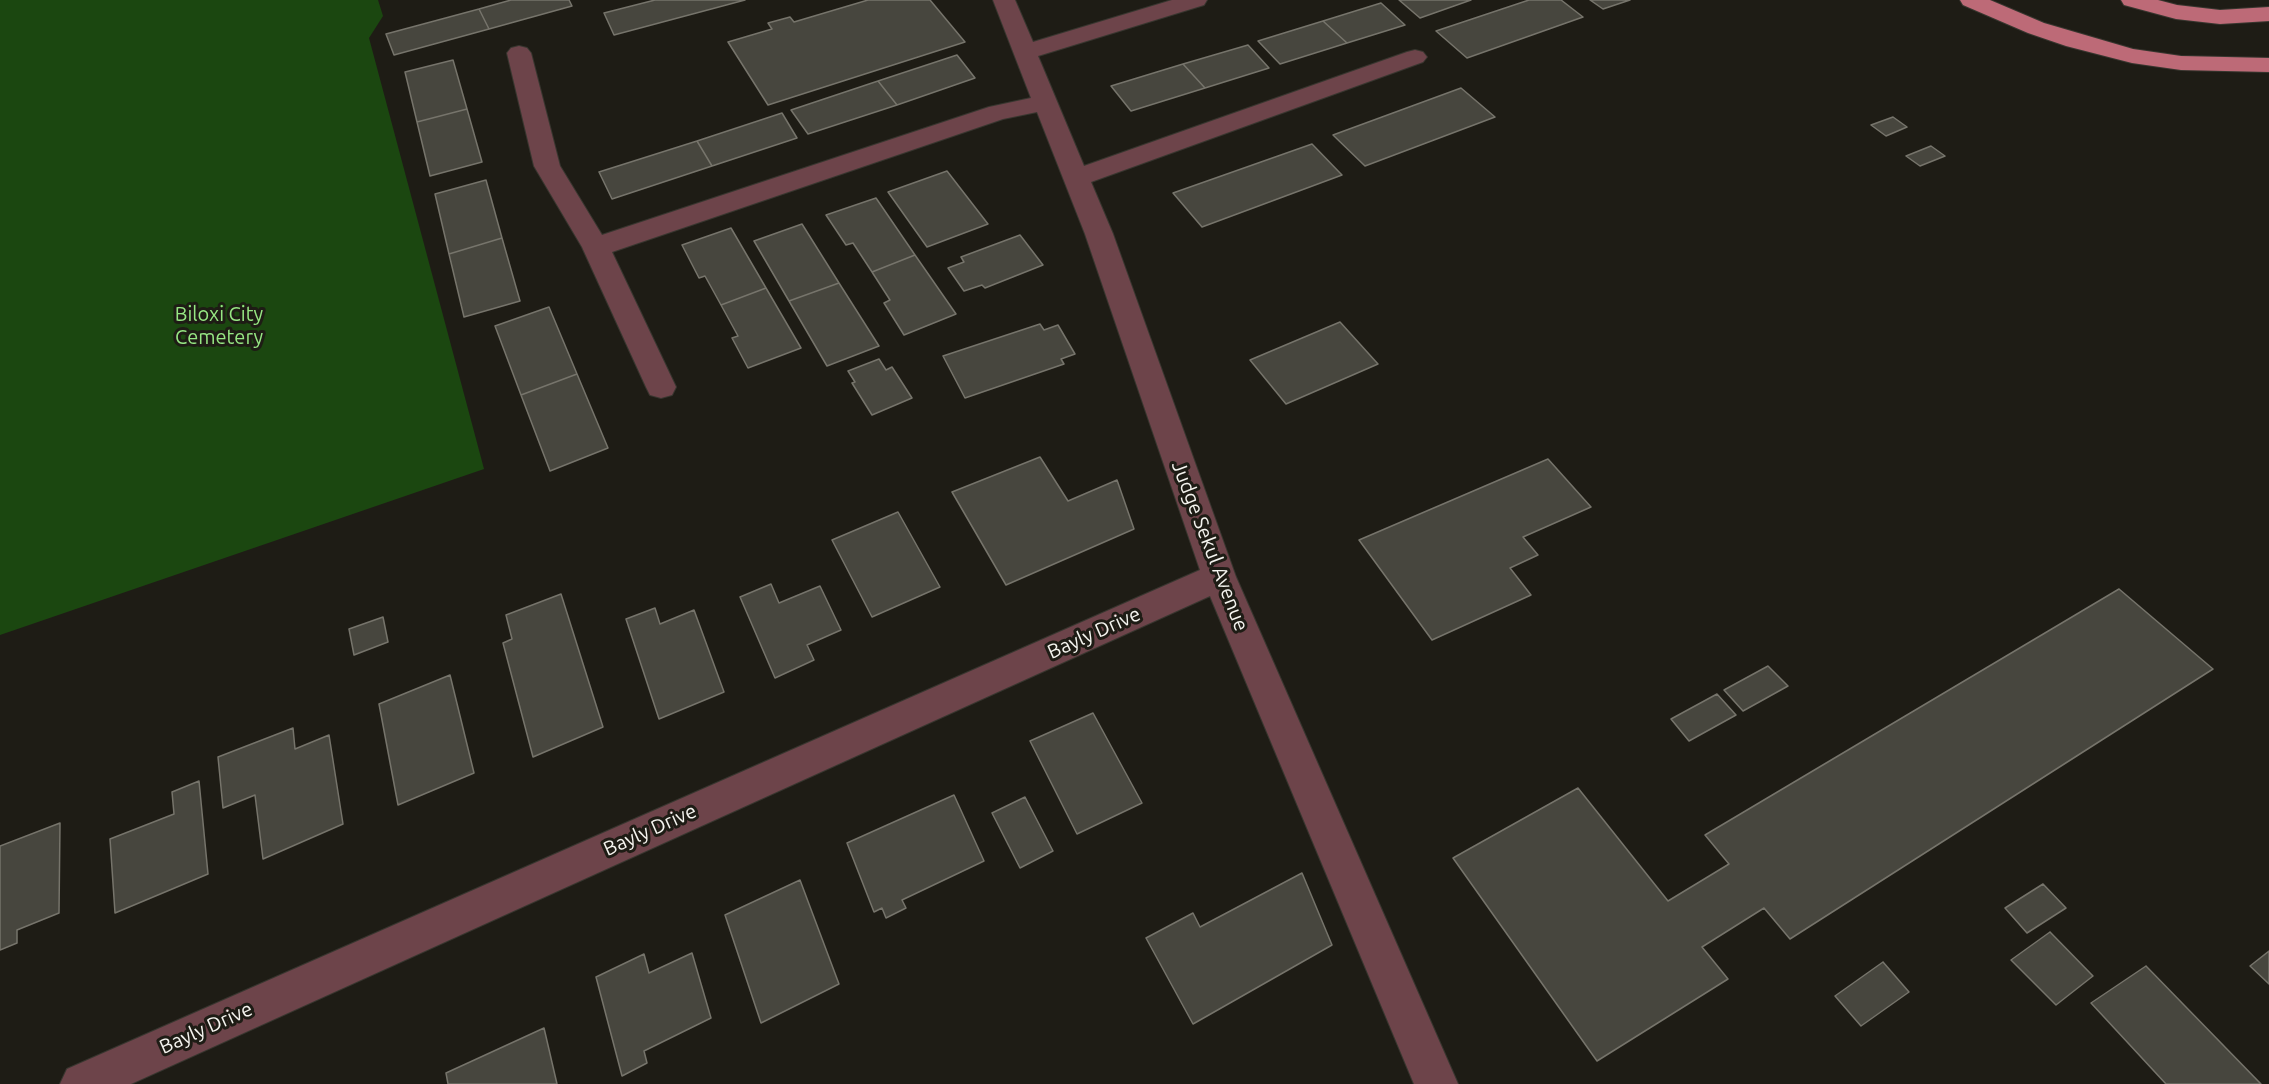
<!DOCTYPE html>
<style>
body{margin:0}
canvas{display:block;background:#1e1c15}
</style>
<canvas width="2269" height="1084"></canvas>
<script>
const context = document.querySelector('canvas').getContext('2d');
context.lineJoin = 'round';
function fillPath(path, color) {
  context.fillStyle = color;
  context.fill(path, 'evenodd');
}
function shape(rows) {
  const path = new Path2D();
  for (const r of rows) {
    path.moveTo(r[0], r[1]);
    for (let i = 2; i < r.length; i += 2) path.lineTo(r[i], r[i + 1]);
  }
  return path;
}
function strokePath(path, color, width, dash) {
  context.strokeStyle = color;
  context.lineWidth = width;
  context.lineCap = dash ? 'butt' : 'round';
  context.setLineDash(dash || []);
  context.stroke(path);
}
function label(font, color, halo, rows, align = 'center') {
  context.font = font + ' Ubuntu,sans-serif';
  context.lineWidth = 6;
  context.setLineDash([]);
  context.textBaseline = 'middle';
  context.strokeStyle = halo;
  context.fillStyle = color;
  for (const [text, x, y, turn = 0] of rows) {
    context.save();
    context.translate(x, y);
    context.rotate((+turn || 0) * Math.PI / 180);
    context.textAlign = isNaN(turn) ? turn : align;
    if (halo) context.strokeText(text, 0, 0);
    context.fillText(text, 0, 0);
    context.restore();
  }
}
fillPath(shape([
 [0,0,378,0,383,16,369,38,484,469,0,635]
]), '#1b4710');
const building = shape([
 [511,0,569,0,572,6,489,29,479,9,511,0],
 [655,0,745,0,614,35,604,13,655,0],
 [868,0,930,0,965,42,768,105,728,42,772,29,768,23,790,17,794,22,868,0],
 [1399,0,1471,0,1420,18,1399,0],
 [1529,0,1561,0,1583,17,1467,58,1436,31,1529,0],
 [1590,0,1630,0,1603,9,1590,0],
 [1381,3,1405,25,1347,43,1323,21,1381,3],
 [479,9,489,29,394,55,386,34,479,9],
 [1323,21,1347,43,1280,64,1258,41,1323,21],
 [1248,45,1269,68,1205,88,1183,64,1248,45],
 [957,55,975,78,897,105,878,81,957,55],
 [453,60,467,109,417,122,405,72,453,60],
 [1183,64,1205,88,1131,111,1111,86,1183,64],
 [878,81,897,105,808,134,791,110,878,81],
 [1461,88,1495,117,1365,166,1333,135,1461,88],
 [467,109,482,162,430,176,417,122,467,109],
 [782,113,797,138,712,166,697,141,782,113],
 [1893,117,1907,127,1886,136,1871,125,1893,117],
 [697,141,712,166,612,199,599,172,697,141],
 [1312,144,1342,175,1202,227,1173,193,1312,144],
 [1931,146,1945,156,1920,166,1906,156,1931,146],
 [947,171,988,224,927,247,888,192,947,171],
 [486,180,502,238,449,254,435,194,486,180],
 [876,198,915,255,872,272,853,243,846,245,826,215,876,198],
 [802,224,839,283,789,301,754,241,802,224],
 [731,228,766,288,721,305,705,276,699,278,682,245,731,228],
 [1020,235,1043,265,985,288,982,285,964,291,948,268,964,262,961,257,1020,235],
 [502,238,520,301,464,317,449,254,502,238],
 [915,255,956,314,904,335,884,303,890,300,872,272,915,255],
 [839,283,879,346,827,366,789,301,839,283],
 [766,288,801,348,748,368,732,338,738,336,721,305,766,288],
 [549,307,577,374,521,395,495,326,549,307],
 [1340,322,1378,364,1286,404,1250,360,1340,322],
 [1040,324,1044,330,1058,325,1075,354,1061,359,1064,364,965,398,943,356,1040,324],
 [879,359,886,370,892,367,912,398,872,415,852,383,855,382,848,371,879,359],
 [577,374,608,448,550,471,521,395,577,374],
 [1040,457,1068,501,1117,480,1134,529,1006,585,952,492,1040,457],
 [1548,459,1591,507,1523,537,1538,555,1510,568,1531,595,1432,640,1359,540,1548,459],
 [898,512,940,587,872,617,832,540,898,512],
 [771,584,779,603,820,586,841,630,807,645,814,660,775,678,740,597,771,584],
 [2119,589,2213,669,1790,939,1764,908,1702,947,1728,979,1597,1061,1453,858,1578,788,1668,901,1729,864,1705,835,2119,589],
 [561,594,603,727,533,757,503,643,512,639,506,615,561,594],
 [655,608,660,624,694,610,724,692,659,719,626,619,655,608],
 [383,617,388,642,354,655,349,629,383,617],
 [1768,666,1788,686,1743,711,1724,690,1768,666],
 [450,675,474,773,398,805,379,704,450,675],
 [1717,694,1736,715,1689,741,1671,719,1717,694],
 [1093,713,1142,803,1077,834,1030,741,1093,713],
 [293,728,295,749,329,735,343,824,263,859,255,795,223,808,218,757,293,728],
 [199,781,208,874,115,913,110,839,174,814,172,792,199,781],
 [954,795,984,861,902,900,906,908,886,918,882,908,874,912,847,843,954,795],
 [1025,797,1053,851,1020,868,992,813,1025,797],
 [60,823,59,913,17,930,17,943,0,950,0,846,60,823],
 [1302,873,1332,945,1193,1024,1146,938,1193,913,1200,927,1302,873],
 [800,880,839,984,761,1023,725,915,800,880],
 [2043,884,2066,908,2027,933,2005,908,2043,884],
 [2050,932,2093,976,2056,1005,2011,960,2050,932],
 [2269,951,2269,984,2250,966,2269,951],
 [692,953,711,1018,644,1051,647,1063,622,1076,596,977,644,954,649,973,692,953],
 [1883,962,1909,992,1861,1026,1835,996,1883,962],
 [2146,966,2261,1084,2166,1084,2091,1003,2146,966],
 [544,1028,557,1084,448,1084,446,1073,544,1028]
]);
fillPath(building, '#47463e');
strokePath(building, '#76746b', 1.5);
const minor = shape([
 [993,0,1015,0,1033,42,1172,0,1207,0,1204,5,1038,56,1084,166,1407,52,1415,50,1423,52,1427,57,1423,62,1091,182,1113,234,1236,577,1458,1084,1414,1084,1210,596,131,1084,60,1084,67,1069,1200,570,1085,234,1037,112,1003,119,612,252,676,387,672,395,661,398,650,395,646,387,582,247,534,166,507,53,511,48,519,46,527,48,531,53,560,166,602,235,989,107,1031,98,993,0]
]);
const major = shape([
 [1960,0,1990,0,2044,23,2133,49,2181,56,2269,58,2269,72,2181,70,2132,63,2066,46,2028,33,1963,5,1960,0],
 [2121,0,2158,0,2177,5,2220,10,2269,7,2269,21,2220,24,2176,19,2124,5,2121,0]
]);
strokePath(minor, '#38362f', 2);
strokePath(major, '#38362f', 2);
fillPath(minor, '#6d444a');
fillPath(major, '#bd6a77');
label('20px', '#96e783', '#1e1c15', [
 ["Biloxi City",219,314],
 ["Cemetery",219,337]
]);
label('20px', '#f5f4ef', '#1e1c15', [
 ["Judge Sekul Avenue",1210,546,69],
 ["Bayly Drive",1094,633,-24],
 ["Bayly Drive",650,830,-24],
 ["Bayly Drive",206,1028,-24]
]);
</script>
